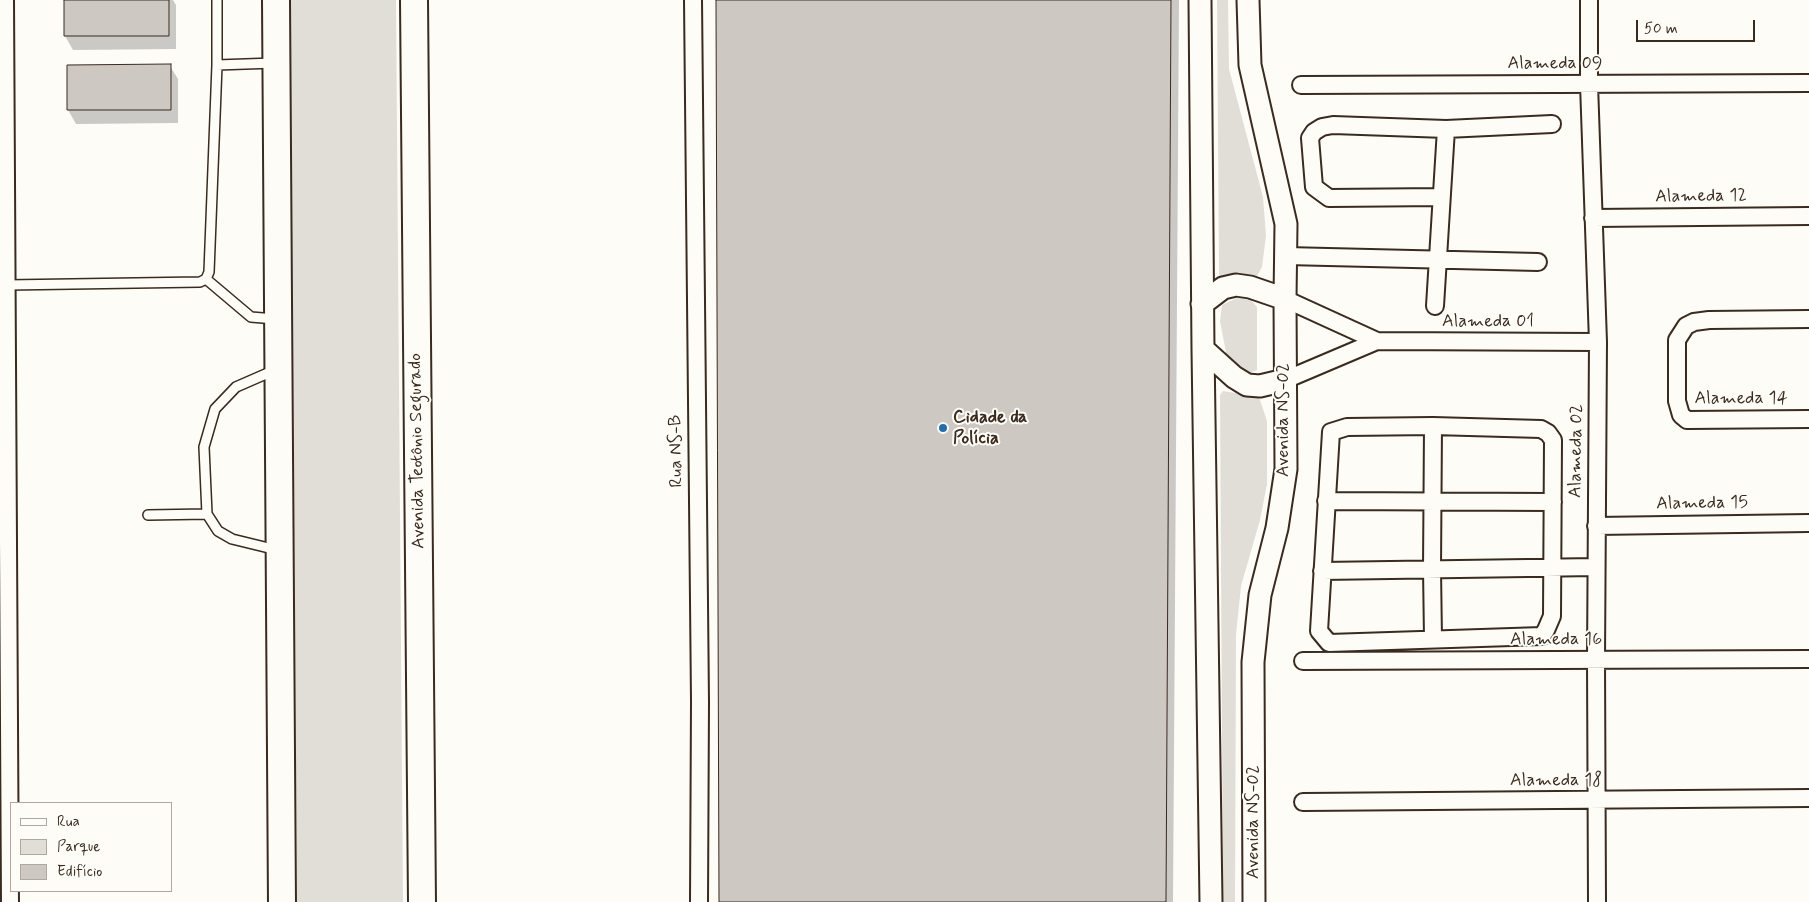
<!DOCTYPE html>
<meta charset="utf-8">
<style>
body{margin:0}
#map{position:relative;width:1809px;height:902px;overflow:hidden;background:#fdfcf7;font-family:Mynerve,sans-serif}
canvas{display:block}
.legend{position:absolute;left:10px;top:802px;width:162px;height:90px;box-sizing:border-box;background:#fdfcf7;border:1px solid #afa8a0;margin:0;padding:6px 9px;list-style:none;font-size:15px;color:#3b2a1e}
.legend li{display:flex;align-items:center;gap:10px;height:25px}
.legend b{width:25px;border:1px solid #afa8a0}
.scale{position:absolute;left:1636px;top:20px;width:119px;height:22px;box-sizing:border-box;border:2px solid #3b2a1e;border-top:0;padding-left:6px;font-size:15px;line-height:18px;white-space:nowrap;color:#3b2a1e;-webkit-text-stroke:4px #fdfcf7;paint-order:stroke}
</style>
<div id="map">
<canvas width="1809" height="902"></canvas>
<ul class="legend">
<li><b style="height:6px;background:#fdfcf7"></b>Rua</li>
<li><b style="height:14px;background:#e1ded7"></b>Parque</li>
<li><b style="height:14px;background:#cdc8c2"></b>Edifício</li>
</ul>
<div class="scale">50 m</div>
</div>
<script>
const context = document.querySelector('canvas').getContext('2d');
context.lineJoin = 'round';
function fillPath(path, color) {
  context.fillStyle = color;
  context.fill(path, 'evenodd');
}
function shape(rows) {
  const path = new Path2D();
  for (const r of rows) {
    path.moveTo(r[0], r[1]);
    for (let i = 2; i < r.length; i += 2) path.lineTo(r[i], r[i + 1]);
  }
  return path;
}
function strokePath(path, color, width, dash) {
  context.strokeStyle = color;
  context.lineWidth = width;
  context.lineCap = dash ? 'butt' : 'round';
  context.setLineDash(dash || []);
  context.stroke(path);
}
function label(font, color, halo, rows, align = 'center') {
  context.font = font + ' Mynerve,sans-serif';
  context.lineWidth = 4;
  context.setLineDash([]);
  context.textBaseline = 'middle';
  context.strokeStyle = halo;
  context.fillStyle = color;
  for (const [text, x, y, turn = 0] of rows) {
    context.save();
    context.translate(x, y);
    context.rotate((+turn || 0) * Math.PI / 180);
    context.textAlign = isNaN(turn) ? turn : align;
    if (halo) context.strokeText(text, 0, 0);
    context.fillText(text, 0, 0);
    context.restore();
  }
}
fillPath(shape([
 [290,0,396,0,403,902,297,902],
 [1217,0,1228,0,1229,69,1263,197,1266,236,1262,267,1257,276,1219,276],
 [1237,298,1249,298,1257,307,1257,370,1247,374,1229,368,1220,321,1222,305],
 [1223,391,1259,397,1267,421,1267,484,1260,520,1241,586,1236,635,1235,902,1223,902,1220,395]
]), '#e1ded7');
fillPath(shape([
 [65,0,173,0,176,5,176,49,73,50,65,36],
 [717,0,1179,0,1173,902,721,902],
 [68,66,170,66,178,79,178,123,76,124,68,110]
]), '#0003');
const building = shape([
 [64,0,169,0,169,36,64,36,64,0],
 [716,0,1171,0,1166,902,719,902,716,0],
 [171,64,171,110,67,110,67,65,171,64]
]);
fillPath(building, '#cdc8c2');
strokePath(building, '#3b2a1e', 1);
const service = shape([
 [217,65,274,63],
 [206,279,251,317,275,319],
 [8,285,200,282,206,279,209,272,217,65,217,0],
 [275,370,236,387,215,409,204,447,207,514,218,531,232,539,277,550],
 [148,515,207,514]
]);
const minor = shape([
 [5,0,10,902],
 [693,0,700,701,699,902],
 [1589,0,1589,84,1598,342,1596,660,1597,902],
 [1301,85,1809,83],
 [1441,197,1329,198,1314,187,1310,138,1314,132,1322,127,1333,125,1446,129,1552,124],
 [1593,218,1809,216],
 [1286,256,1538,262],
 [1285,299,1377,341],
 [1435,306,1446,129],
 [1809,319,1709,320,1694,322,1686,326,1677,340,1677,401,1681,415,1687,420,1809,419],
 [1285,380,1377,341,1598,342],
 [1433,426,1541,429,1548,433,1553,440,1552,616,1546,630,1542,636,1329,643,1319,631,1331,432,1347,427,1433,426],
 [1433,426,1432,569,1433,639],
 [1326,501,1553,502],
 [1596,526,1809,523],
 [1322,571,1596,567],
 [1303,661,1809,659],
 [1303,802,1809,798]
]);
const tertiary = shape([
 [1200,0,1203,349,1211,902],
 [1248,0,1250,65,1286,224,1285,299,1286,469,1277,528,1260,595,1253,662,1254,902],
 [1202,304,1223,288,1236,285,1250,287,1285,299],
 [1203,349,1234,377,1247,385,1260,386,1285,380]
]);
const primary = shape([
 [276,0,282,902],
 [414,0,422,902]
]);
strokePath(service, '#3b2a1e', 12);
strokePath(minor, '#3b2a1e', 20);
strokePath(tertiary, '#3b2a1e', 25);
strokePath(primary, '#3b2a1e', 30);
strokePath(service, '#fdfcf7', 9);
strokePath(minor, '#fdfcf7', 16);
strokePath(tertiary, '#fdfcf7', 21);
strokePath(primary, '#fdfcf7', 26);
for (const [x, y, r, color] of [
 [943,428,5,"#1f6fb2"]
]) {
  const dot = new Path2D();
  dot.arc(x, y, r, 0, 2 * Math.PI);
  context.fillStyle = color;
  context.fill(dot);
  strokePath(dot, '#fdfcf7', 2);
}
label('18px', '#3b2a1e', '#fdfcf7', [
 ["Alameda 09",1555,64],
 ["Alameda 12",1701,197,-1],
 ["Alameda 01",1488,322],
 ["Alameda 14",1741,399],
 ["Avenida NS-02",1284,420,-90],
 ["Avenida Teotônio Segurado",418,451,-91],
 ["Rua NS-B",677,451,-91],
 ["Alameda 02",1577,451,-89],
 ["Alameda 15",1702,504,-1],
 ["Alameda 16",1556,640],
 ["Alameda 18",1556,781],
 ["Avenida NS-02",1254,822,-90]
]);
label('bold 18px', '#3b2a1e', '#fdfcf7', [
 ["Cidade da",953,418],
 ["Polícia",953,439]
], 'left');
</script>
